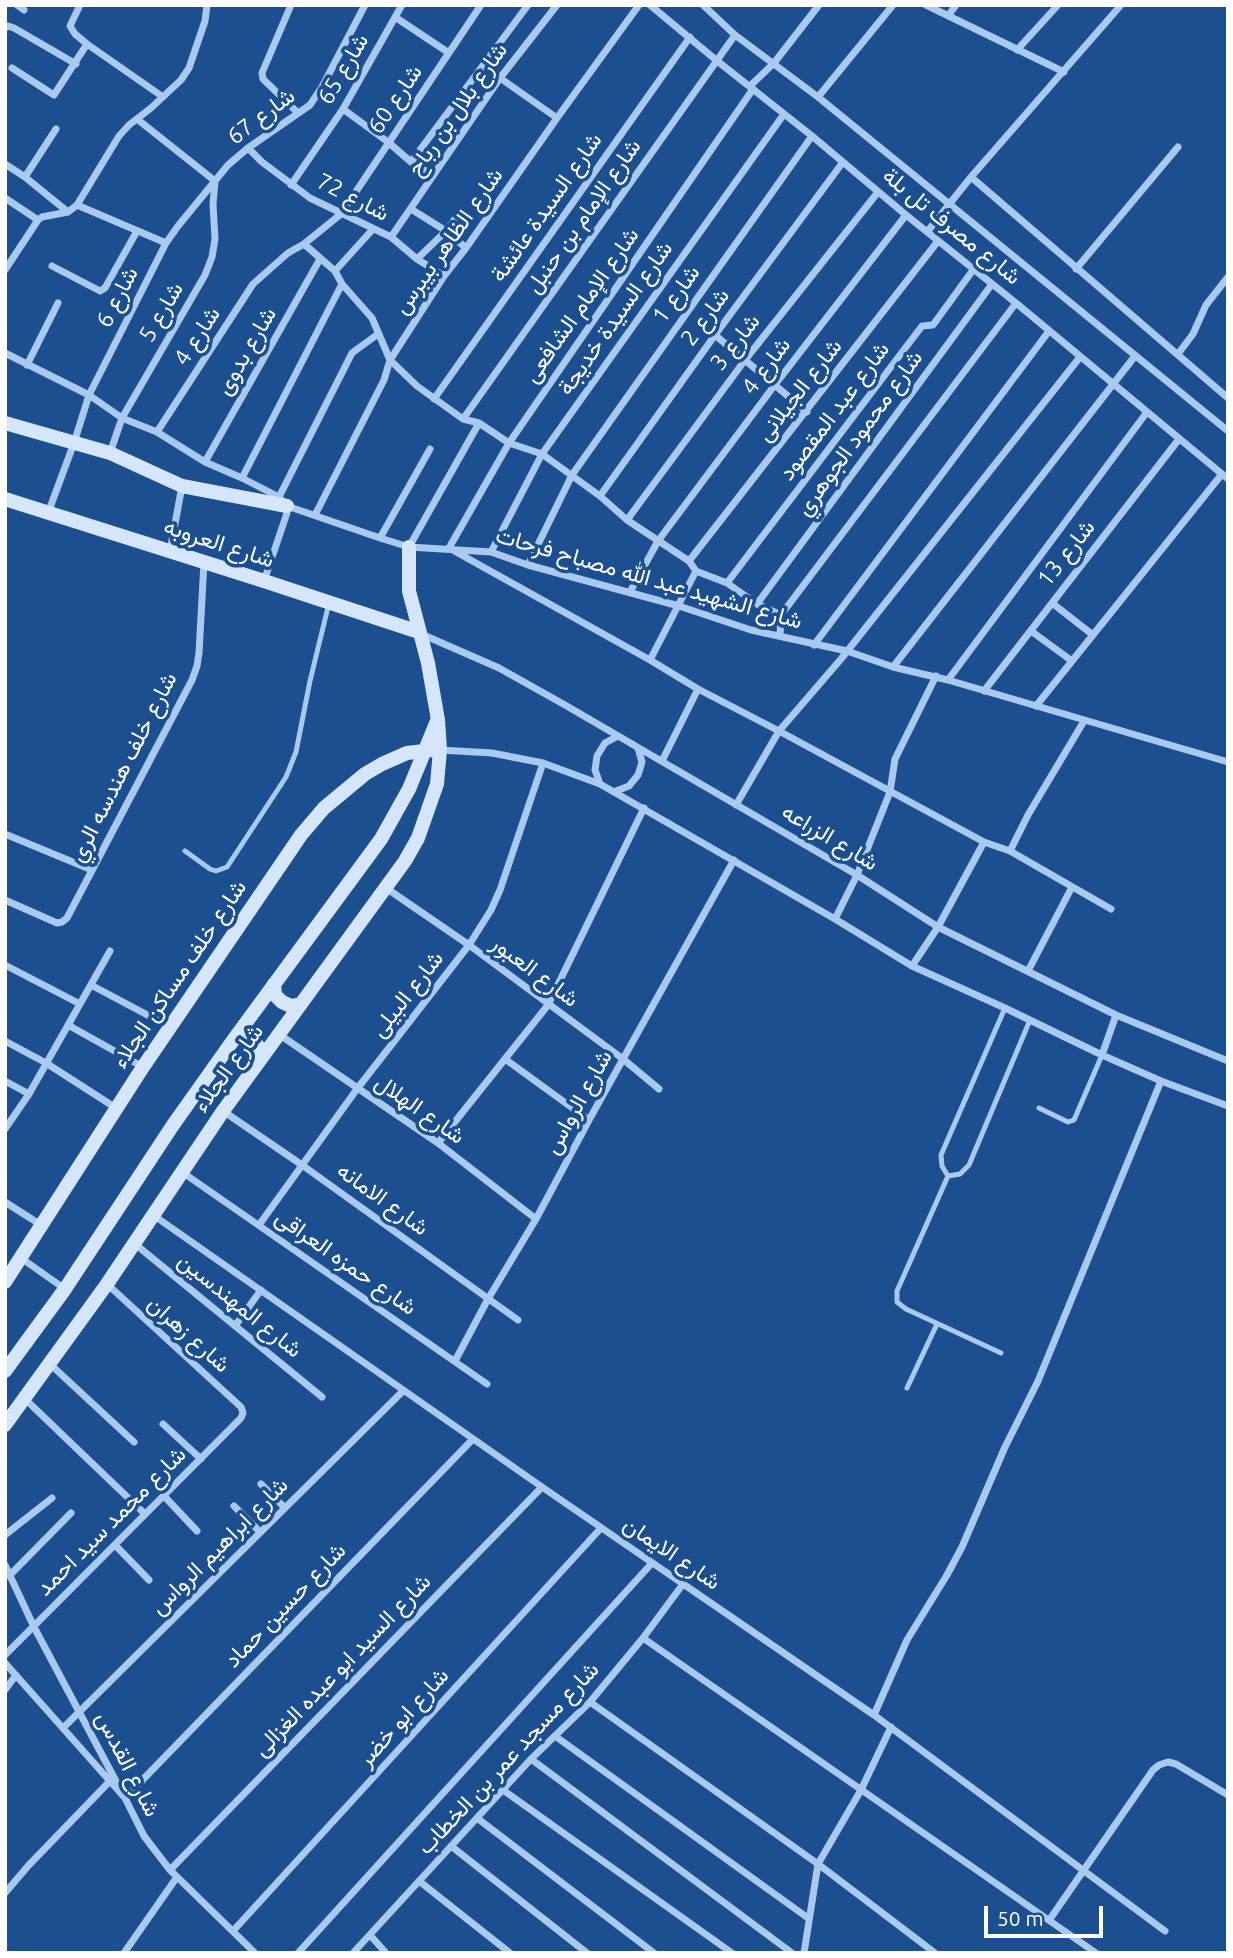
<!DOCTYPE html>
<meta charset="utf-8">
<style>
body{margin:0}
#map{position:relative;width:1233px;height:1958px;overflow:hidden;background:#1b4f8f;font-family:Ubuntu,sans-serif}
canvas{display:block}
.frame{position:absolute;inset:0;border:7px solid #fff;pointer-events:none}
.scale{position:absolute;left:984px;top:1906px;width:119px;height:32px;box-sizing:border-box;border:4px solid #fff;border-top:0;padding-left:9px;font-size:21px;line-height:24px;white-space:nowrap;color:#fff;-webkit-text-stroke:5px #1b4f8f;paint-order:stroke}
</style>
<div id="map">
<canvas width="1233" height="1958"></canvas>
<div class="frame"></div>
<div class="scale">50 m</div>
</div>
<script>
const context = document.querySelector('canvas').getContext('2d');
context.lineJoin = 'round';
function shape(rows) {
  const path = new Path2D();
  for (const r of rows) {
    path.moveTo(r[0], r[1]);
    for (let i = 2; i < r.length; i += 2) path.lineTo(r[i], r[i + 1]);
  }
  return path;
}
function strokePath(path, color, width, dash) {
  context.strokeStyle = color;
  context.lineWidth = width;
  context.lineCap = dash ? 'butt' : 'round';
  context.setLineDash(dash || []);
  context.stroke(path);
}
function label(font, color, halo, rows, align = 'center') {
  context.font = font + ' Ubuntu,Vazirmatn,sans-serif';
  context.lineWidth = 7;
  context.setLineDash([]);
  context.textBaseline = 'middle';
  context.strokeStyle = halo;
  context.fillStyle = color;
  for (const [text, x, y, turn = 0] of rows) {
    context.save();
    context.translate(x, y);
    context.rotate((+turn || 0) * Math.PI / 180);
    context.textAlign = isNaN(turn) ? turn : align;
    if (halo) context.strokeText(text, 0, 0);
    context.fillText(text, 0, 0);
    context.restore();
  }
}
strokePath(shape([
 [185,851,210,869,216,871,227,867,286,777,296,752,310,681,329,603],
 [1039,1108,1068,1122,1074,1120,1102,1055],
 [948,1176,897,1291,897,1302,906,1309,1001,1353],
 [948,1176,942,1166,941,1155,1005,1008],
 [948,1176,960,1174,969,1165,1030,1020],
 [907,1388,937,1324]
]), '#a9c9ee', 5);
strokePath(shape([
 [17,5,24,10],
 [80,5,70,26,75,34,87,44,163,97],
 [291,5,262,73,263,79,298,113],
 [650,5,716,60,812,136,906,215,1016,303,1228,479],
 [703,5,735,35,818,97,1228,431],
 [926,5,1064,72],
 [948,16,956,5],
 [395,17,449,53],
 [5,28,8,26,14,28,76,64],
 [1017,50,1058,5],
 [12,68,54,95,87,44],
 [500,78,557,118],
 [750,86,774,63,819,5],
 [753,89,509,443,449,548,650,660,698,689,779,731,984,842,1010,851,1111,909],
 [818,97,893,5],
 [343,109,388,142,411,162,432,175],
 [137,119,215,181],
 [248,148,262,162,310,198,391,237,417,259,444,276],
 [411,162,528,5],
 [5,164,25,177,68,212],
 [25,177,56,129],
 [971,177,1228,398],
 [291,185,343,109,402,5],
 [5,198,38,220],
 [77,205,166,243],
 [411,209,446,231,466,248],
 [927,232,971,177,1121,5],
 [391,237,500,78,557,5],
 [304,244,335,271,342,284,372,318,390,360,417,386,463,419,479,423,509,443,542,454,600,496,627,520,689,561,696,571,727,583,757,604,781,615,780,635],
 [417,259,446,231,461,211],
 [52,266,100,291,105,288,137,231],
 [1076,269,1178,147],
 [5,270,38,220,42,217,68,212,77,205,119,136,129,125,151,108,181,80,189,68,205,21,207,5],
 [335,271,373,229],
 [715,335,807,412],
 [5,353,89,395,122,418,157,432,205,462,242,478,279,497,287,506,380,538,409,547,491,552,528,565,679,606,751,630,847,651,893,667,948,680,1228,762],
 [1178,354,1193,334,1206,305,1228,277],
 [27,365,58,303],
 [434,399,690,37],
 [463,419,735,35],
 [157,432,253,284,288,253,304,244,341,214,481,5],
 [110,453,122,418,205,275,212,257,215,239,213,204,215,182],
 [205,462,320,259],
 [242,478,342,284],
 [600,496,715,335,843,162],
 [279,497,352,353,378,334],
 [48,513,74,443,89,395,166,243,178,226,228,165,248,148,310,105,322,87,365,5],
 [315,515,384,380,390,360,444,276,466,248,557,118,639,5],
 [627,520,745,360,878,192],
 [380,538,430,449],
 [409,547,479,423],
 [170,551,182,486],
 [491,552,542,454,784,114],
 [689,561,938,241],
 [528,565,572,475,812,136],
 [264,581,287,513,287,506],
 [727,583,922,326,933,325,973,270],
 [630,592,658,541,774,386,906,215],
 [1052,603,1093,635],
 [757,604,992,284],
 [781,615,1016,303],
 [1031,631,1072,661],
 [419,633,499,668,565,705,857,875,938,927,1116,1015,1228,1061],
 [814,645,1049,331],
 [650,660,696,571],
 [893,667,1135,356],
 [948,680,1147,412],
 [984,691,1179,439],
 [1036,706,1222,474],
 [440,750,492,753,543,763,600,784,835,919,912,966,1005,1008,1102,1055,1161,1081,1228,1106],
 [662,761,698,689],
 [600,784,595,770,597,756,605,743,618,736],
 [616,791,629,786,638,775,642,762,638,748],
 [736,805,779,731,841,659,1080,357],
 [5,834,92,870],
 [1010,851,1028,815,1084,721],
 [386,888,469,945,623,1059,659,1089],
 [5,900,57,923,62,922,67,918,192,680,197,666,199,653,204,562],
 [835,919,857,875,890,792,895,759,936,676],
 [5,965,80,1004],
 [912,966,938,927,984,842],
 [1028,971,1072,887],
 [91,985,170,1027],
 [68,1025,143,1067],
 [280,1035,438,1143,536,1219],
 [5,1041,46,1063,116,1108],
 [1102,1055,1116,1015],
 [505,1059,589,1120],
 [5,1081,29,1094],
 [223,1111,302,1165,518,1320],
 [5,1129,29,1094,110,951],
 [438,1143,548,1005,644,808],
 [182,1172,487,1384],
 [5,1202,41,1225],
 [153,1215,542,1487,874,1715,1165,1931],
 [259,1225,357,1089,469,945,491,910,500,890,543,763],
 [135,1244,322,1397],
 [21,1258,65,1289],
 [235,1326,261,1290],
 [455,1361,488,1299,536,1219,589,1120,734,860],
 [50,1364,134,1442],
 [25,1399,145,1514],
 [163,1424,201,1459],
 [261,1484,285,1508],
 [164,1496,197,1531],
 [234,1506,260,1532],
 [5,1535,52,1498],
 [115,1545,149,1580],
 [5,1565,34,1627,118,1785],
 [10,1575,71,1513],
 [643,1638,1096,1953],
 [5,1655,241,1418,243,1413,241,1407,107,1284],
 [5,1663,125,1798,473,1439],
 [5,1690,16,1675],
 [590,1702,818,1864,935,1953],
 [874,1715,907,1640,947,1575,962,1547,1005,1447,1038,1381,1161,1081],
 [63,1728,403,1391],
 [555,1736,808,1918],
 [531,1759,792,1953],
 [503,1790,732,1953],
 [124,1796,144,1836,170,1870,255,1953],
 [477,1818,654,1953],
 [451,1846,587,1953],
 [170,1870,542,1487],
 [419,1881,510,1953],
 [5,1893,28,1866,110,1781],
 [1050,1919,1153,1770,1159,1765,1168,1762,1176,1764,1228,1795],
 [233,1931,601,1528],
 [370,1935,386,1953],
 [124,1953,177,1877],
 [298,1953,652,1563],
 [353,1953,531,1759,590,1702,643,1638,683,1584],
 [804,1953,818,1864,861,1790,891,1727]
]), '#a9c9ee', 7);
strokePath(shape([
 [5,423,110,453,182,486,287,506],
 [5,499,264,581,419,632],
 [274,984,275,995,282,1002,291,1006,301,1004],
 [234,1039,244,1037,254,1041,260,1049,261,1059],
 [5,1282,143,1067,301,835,324,808,365,774,382,764,407,753,432,750],
 [5,1371,65,1289,173,1125,234,1039,381,839,409,789,437,721],
 [5,1425,107,1284,223,1111,405,861,418,838,437,784,440,750,438,720,428,663,409,591,409,547]
]), '#d6e6fa', 14);
label('23px', '#fff', '#1b4f8f', [
 ["شارع 65",343,69,-60],
 ["شارع 60",395,99,-56],
 ["شارع بلال بن رباح",457,109,-55],
 ["شارع 67",261,116,-37],
 ["شارع 72",353,197,27],
 ["شارع السيدة عائشة",546,207,-55],
 ["شارع الإمام بن حنبل",583,216,-55],
 ["شارع مصرف تل بلة",952,226,39],
 ["شارع الظاهر بيبرس",448,241,-55],
 ["شارع 1",676,294,-55],
 ["شارع 6",117,297,-63],
 ["شارع الإمام الشافعى",581,305,-55],
 ["شارع 5",161,312,-60],
 ["شارع 2",705,317,-54],
 ["شارع السيدة خديجة",615,318,-55],
 ["شارع 4",197,336,-57],
 ["شارع 3",735,342,-52],
 ["شارع بدوى",246,351,-60],
 ["شارع 4",766,366,-53],
 ["شارع الجيلانى",799,390,-52],
 ["شارع عبد المقصود",834,411,-53],
 ["شارع محمود الجوهري",859,433,-54],
 ["شارع العروبه",219,543,18],
 ["شارع 13",1066,553,-52],
 ["شارع الشهيد عبد الله مصباح فرحات",649,578,16],
 ["شارع خلف هندسه الري",123,767,-63],
 ["شارع الزراعه",830,837,31],
 ["شارع العبور",535,971,37],
 ["شارع خلف مساكن الجلاء",179,974,-56],
 ["شارع البيلى",407,994,-52],
 ["شارع الجلاء",228,1068,-54],
 ["شارع الرواس",578,1102,-61],
 ["شارع الهلال",420,1109,35],
 ["شارع الامانه",383,1199,36],
 ["شارع حمزه العراقى",346,1262,35],
 ["شارع المهندسين",240,1305,39],
 ["شارع زهران",189,1334,42],
 ["شارع محمد سيد احمد",111,1521,-45],
 ["شارع ابراهيم الرواس",219,1546,-45],
 ["شارع الايمان",672,1553,34],
 ["شارع حسين حماد",285,1605,-46],
 ["شارع السيد ابو عبده الغزالى",342,1665,-46],
 ["شارع ابو خضر",403,1717,-48],
 ["شارع مسجد عمر بن الخطاب",508,1758,-47],
 ["شارع القدس",128,1764,63]
]);
</script>
